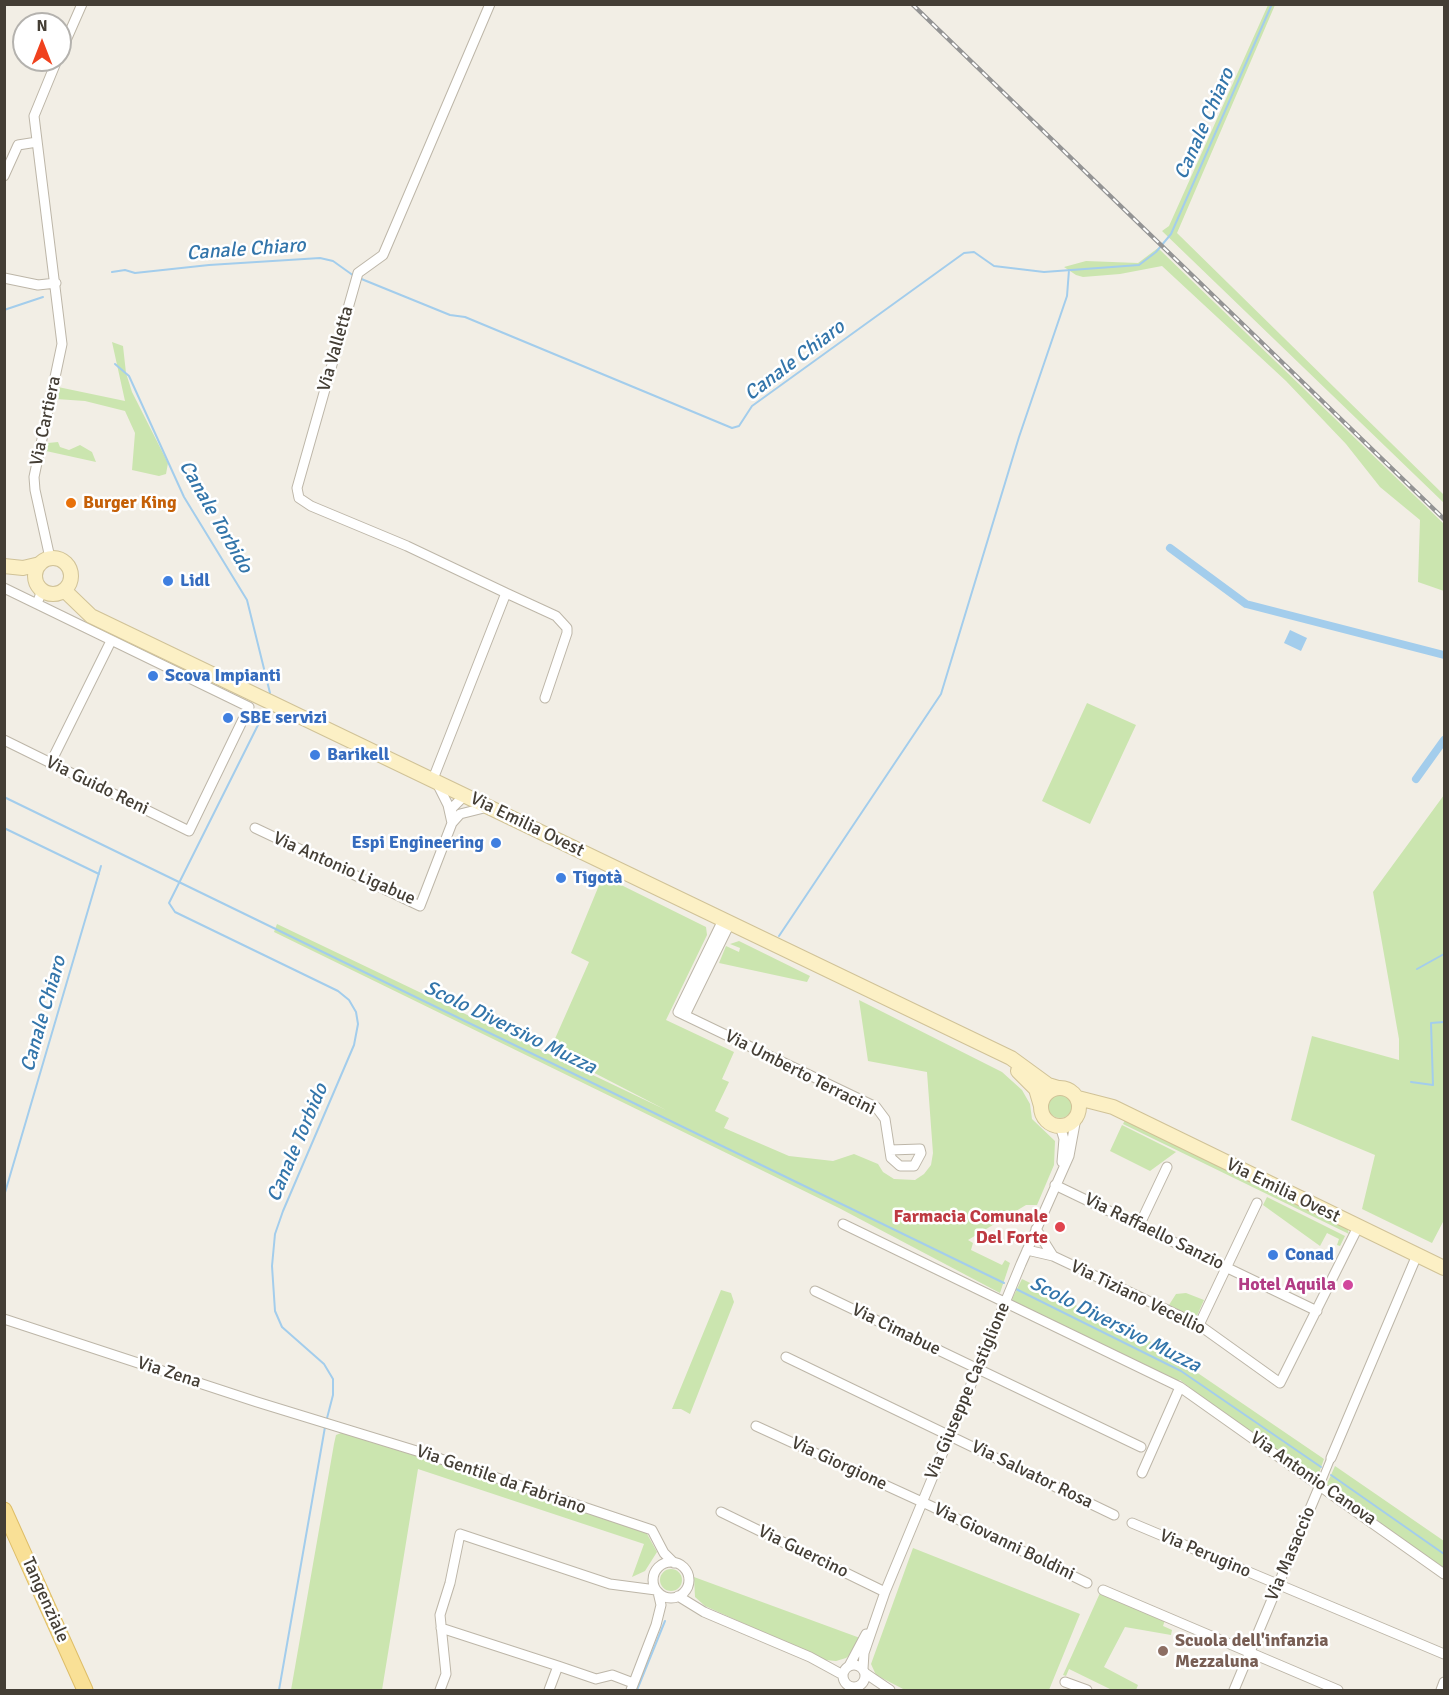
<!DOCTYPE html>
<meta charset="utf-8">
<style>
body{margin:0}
#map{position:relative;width:1449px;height:1695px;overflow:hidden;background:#f2eee5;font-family:Signika,sans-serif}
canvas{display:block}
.frame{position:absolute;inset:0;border:6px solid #443e35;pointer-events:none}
.north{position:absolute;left:12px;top:12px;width:60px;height:60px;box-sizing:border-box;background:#fff;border:2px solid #b4b2ae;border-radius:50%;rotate:0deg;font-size:16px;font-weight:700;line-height:24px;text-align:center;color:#443e35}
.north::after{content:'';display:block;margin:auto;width:21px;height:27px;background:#f0421e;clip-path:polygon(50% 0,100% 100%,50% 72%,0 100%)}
</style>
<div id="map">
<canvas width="1449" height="1695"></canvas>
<div class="frame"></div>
<div class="north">N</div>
</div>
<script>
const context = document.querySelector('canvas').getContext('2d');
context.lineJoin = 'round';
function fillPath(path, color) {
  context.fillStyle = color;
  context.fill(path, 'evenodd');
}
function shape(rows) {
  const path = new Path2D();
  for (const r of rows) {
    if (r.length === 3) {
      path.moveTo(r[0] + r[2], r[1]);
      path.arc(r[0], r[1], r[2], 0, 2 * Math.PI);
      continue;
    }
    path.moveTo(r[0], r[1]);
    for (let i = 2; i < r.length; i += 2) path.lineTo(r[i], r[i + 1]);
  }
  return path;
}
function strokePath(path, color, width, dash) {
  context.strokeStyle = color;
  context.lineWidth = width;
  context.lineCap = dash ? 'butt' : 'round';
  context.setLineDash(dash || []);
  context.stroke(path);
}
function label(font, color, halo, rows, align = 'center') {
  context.font = font + ' Signika,sans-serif';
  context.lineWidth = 5;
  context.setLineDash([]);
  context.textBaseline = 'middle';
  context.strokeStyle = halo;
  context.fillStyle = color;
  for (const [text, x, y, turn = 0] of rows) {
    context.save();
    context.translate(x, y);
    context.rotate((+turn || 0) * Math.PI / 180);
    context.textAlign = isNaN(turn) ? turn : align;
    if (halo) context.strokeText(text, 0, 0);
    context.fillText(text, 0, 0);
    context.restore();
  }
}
fillPath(shape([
 [1268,5,1275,5,1177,233,1444,495,1444,503,1162,231,1169,226],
 [1158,248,1444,524,1444,591,1418,582,1420,520,1380,487,1346,444,1286,381,1162,266,1120,274,1083,277,1076,275,1064,267,1086,261,1138,263],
 [112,342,123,346,126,373,132,392,168,463,166,474,159,476,132,470,135,433,125,411,85,401,56,399,58,387,125,401],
 [58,442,60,447,69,450,80,445,92,452,96,462,46,451,48,443],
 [1087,703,1136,725,1090,824,1042,801],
 [1444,795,1444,1220,1432,1243,1362,1209,1375,1155,1291,1120,1312,1036,1399,1060,1399,1039,1373,892],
 [605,877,706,927,707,935,666,1020,734,1052,722,1079,729,1082,715,1111,729,1118,724,1128,789,1156,833,1161,854,1154,878,1164,883,1172,894,1179,915,1180,924,1174,931,1165,933,1153,927,1072,868,1061,859,1000,1002,1072,1022,1090,1030,1104,1032,1119,1055,1141,1054,1165,1037,1205,1026,1205,968,1240,973,1243,971,1250,1002,1265,1005,1260,1010,1263,1000,1293,839,1208,274,932,277,924,666,1110,550,1050,589,962,571,953,602,878],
 [739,941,810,976,807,982,719,963,726,946,739,952,740,948,730,944],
 [1060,1106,12],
 [1125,1120,1347,1227,1349,1234,1123,1124],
 [1122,1125,1176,1152,1150,1171,1110,1151],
 [1267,1197,1345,1236,1340,1246,1337,1245,1339,1239,1327,1233,1320,1246,1263,1205],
 [1022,1279,1188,1360,1186,1365,1324,1459,1317,1479,1287,1455,1284,1457,1196,1395,1197,1393,1180,1380,1175,1382,1014,1303,1012,1299],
 [721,1290,731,1293,734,1302,690,1414,681,1409,672,1409],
 [1186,1293,1204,1300,1196,1318,1169,1305,1176,1294],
 [346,1431,646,1532,657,1552,645,1571,632,1577,644,1544,418,1469,382,1690,291,1690,334,1444,336,1435],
 [1335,1466,1444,1541,1444,1569,1326,1486],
 [913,1548,1080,1614,1049,1690,905,1690,876,1675,871,1664],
 [671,1580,11],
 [694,1577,860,1638,851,1654,846,1658,836,1661,825,1660,705,1606,695,1597],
 [1100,1593,1165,1620,1163,1626,1172,1630,1171,1635,1125,1627,1104,1667,1138,1685,1136,1690,1112,1690,1069,1669,1066,1676,1063,1675]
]), '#cbe5af');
fillPath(shape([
 [1290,630,1307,638,1301,651,1284,643]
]), '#a3cdec');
strokePath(shape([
 [112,272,125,270,135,273,209,265,320,258,333,261,354,276],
 [359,278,450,315,465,317,732,428,739,426,752,406,964,253,974,252,994,266,1044,272,1139,265,1156,252,1171,234,1272,4],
 [4,310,43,297],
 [115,364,129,376,184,497,247,600,270,693],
 [264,713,169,903,175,912,338,991,349,1000,356,1012,358,1024,354,1045,283,1211,275,1234,272,1266,275,1311,282,1327,324,1364,333,1379,333,1395,326,1422],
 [4,797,1004,1283],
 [4,828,99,874],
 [779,936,941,694,1019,437,1067,296,1069,270],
 [1417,969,1444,954],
 [1411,1082,1433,1085,1431,1023,1444,1022],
 [4,1196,101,866],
 [1016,1289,1181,1371,1321,1467],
 [1331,1475,1444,1554],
 [279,1690,325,1427],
 [637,1690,665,1621]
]), '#a3cdec', 2);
strokePath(shape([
 [1170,548,1246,604,1444,655],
 [1416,779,1444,740]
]), '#a3cdec', 8);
const pedestrian = shape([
 [1320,1485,1331,1458]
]);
const minor = shape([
 [60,54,82,4],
 [4,176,18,145,37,142],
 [4,278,38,285,56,283],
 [50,558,35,490,34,477,62,344,34,116,57,60],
 [4,588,249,707,189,831,4,740],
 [506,593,556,616,567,628,567,633,545,698],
 [37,604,42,590],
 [50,764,111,641],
 [433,779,506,593,407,546,311,506,299,498,297,488,358,273,383,255,490,4],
 [436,781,448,805,452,823],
 [451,814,452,808,465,795],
 [255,828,420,906,452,823,460,814,488,807],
 [723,920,678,1012,876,1107,885,1119,891,1158,900,1166,914,1166,921,1153,920,1149,890,1150],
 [685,1015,730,923],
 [1060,1126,1064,1139,1062,1162],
 [1055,1185,1317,1311],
 [843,1224,1180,1387,1444,1574],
 [1139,1226,1167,1167],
 [1036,1229,1053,1256],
 [1027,1250,1053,1256,1199,1325,1280,1383,1358,1227],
 [815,1291,1141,1447],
 [4,1319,257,1402,420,1452,652,1530,664,1553,674,1563],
 [1199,1325,1257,1203],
 [786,1357,1114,1515],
 [756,1426,933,1507,1087,1583],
 [1331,1458,1417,1255],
 [1142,1473,1180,1387],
 [721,1512,885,1592],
 [1132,1523,1444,1654],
 [671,1580,18],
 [1103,1590,1338,1690],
 [678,1596,704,1612,810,1657,843,1675],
 [441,1628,558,1666,549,1690],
 [854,1676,11],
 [558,1666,596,1679,612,1675,633,1683],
 [849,1666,866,1634],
 [863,1669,864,1653,885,1592,1021,1264,1069,1156,1076,1118],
 [865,1673,890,1690],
 [1065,1682,1087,1690],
 [440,1690,446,1674,440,1615,450,1583,460,1534,610,1584,656,1590],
 [631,1690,656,1625,661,1605,658,1592],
 [1234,1690,1320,1485],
 [1441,1690,1444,1682]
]);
const secondary = shape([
 [53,576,18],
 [4,566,23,568,40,564],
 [64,590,91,616,1011,1058,1048,1085,1058,1088],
 [1018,1071,1036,1089,1041,1106],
 [1060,1107,19],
 [1078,1098,1113,1107,1444,1268]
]);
const primary = shape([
 [4,1510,85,1690]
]);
strokePath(pedestrian, '#bdb6a8', 9);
strokePath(minor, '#bdb6a8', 11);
strokePath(secondary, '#d0c297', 16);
strokePath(primary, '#debd67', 17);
strokePath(pedestrian, '#fff', 7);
strokePath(minor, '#fff', 9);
strokePath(secondary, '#fcf0c5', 14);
strokePath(primary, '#f9e096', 15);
const rail = shape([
 [912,4,1444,519]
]);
strokePath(rail, '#949494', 4.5);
strokePath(rail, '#fff', 2, [7]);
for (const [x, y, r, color] of [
 [71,503,6,"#e8710a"],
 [168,581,6,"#3f7fe0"],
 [153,676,6,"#3f7fe0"],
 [228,718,6,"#3f7fe0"],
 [315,755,6,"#3f7fe0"],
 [496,843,6,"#3f7fe0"],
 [561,878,6,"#3f7fe0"],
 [1060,1227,6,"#e0444e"],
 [1273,1255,6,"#3f7fe0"],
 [1348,1285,6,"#d1479c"],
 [1163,1651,6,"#8d6e63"]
]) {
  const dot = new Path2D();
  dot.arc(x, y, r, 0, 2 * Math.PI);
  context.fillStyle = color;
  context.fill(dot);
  strokePath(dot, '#fff', 2);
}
label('18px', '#443e35', '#fff', [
 ["Via Valletta",336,349,-74],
 ["Via Cartiera",46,421,-78],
 ["Via Guido Reni",97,786,26],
 ["Via Emilia Ovest",527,825,26],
 ["Via Antonio Ligabue",344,869,24],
 ["Via Umberto Terracini",800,1073,27],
 ["Via Emilia Ovest",1283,1191,26],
 ["Via Raffaello Sanzio",1154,1232,26],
 ["Via Tiziano Vecellio",1138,1298,26],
 ["Via Cimabue",896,1330,26],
 ["Via Zena",169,1373,18],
 ["Via Giuseppe Castiglione",968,1391,-67],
 ["Via Giorgione",839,1464,25],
 ["Via Salvator Rosa",1032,1475,26],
 ["Via Antonio Canova",1313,1479,35],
 ["Via Gentile da Fabriano",501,1480,19],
 ["Via Giovanni Boldini",1004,1542,26],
 ["Via Guercino",803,1552,26],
 ["Via Perugino",1205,1554,23],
 ["Via Masaccio",1291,1554,-67],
 ["Tangenziale",45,1600,66]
]);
label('bold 18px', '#c56008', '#fff', [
 ["Burger King",83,503]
], 'left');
label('bold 18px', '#366cbe', '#fff', [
 ["Lidl",180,581],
 ["Scova Impianti",165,676],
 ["SBE servizi",240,718],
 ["Barikell",327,755],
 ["Espi Engineering",484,843,"right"],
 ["Tigotà",573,878],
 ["Conad",1285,1255]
], 'left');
label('bold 18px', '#be3a42', '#fff', [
 ["Farmacia Comunale",1048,1217],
 ["Del Forte",1048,1238]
], 'right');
label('bold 18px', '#b23c85', '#fff', [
 ["Hotel Aquila",1336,1285]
], 'right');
label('bold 18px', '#785e54', '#fff', [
 ["Scuola dell'infanzia",1175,1641],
 ["Mezzaluna",1175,1662]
], 'left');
label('italic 20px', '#3375aa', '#fff', [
 ["Canale Chiaro",1205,124,-66],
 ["Canale Chiaro",246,250,-4],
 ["Canale Chiaro",795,361,-37],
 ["Canale Torbido",215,517,60],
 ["Canale Chiaro",44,1014,-74],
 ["Scolo Diversivo Muzza",510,1028,26],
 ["Canale Torbido",298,1143,-67],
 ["Scolo Diversivo Muzza",1115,1325,27]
]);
</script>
